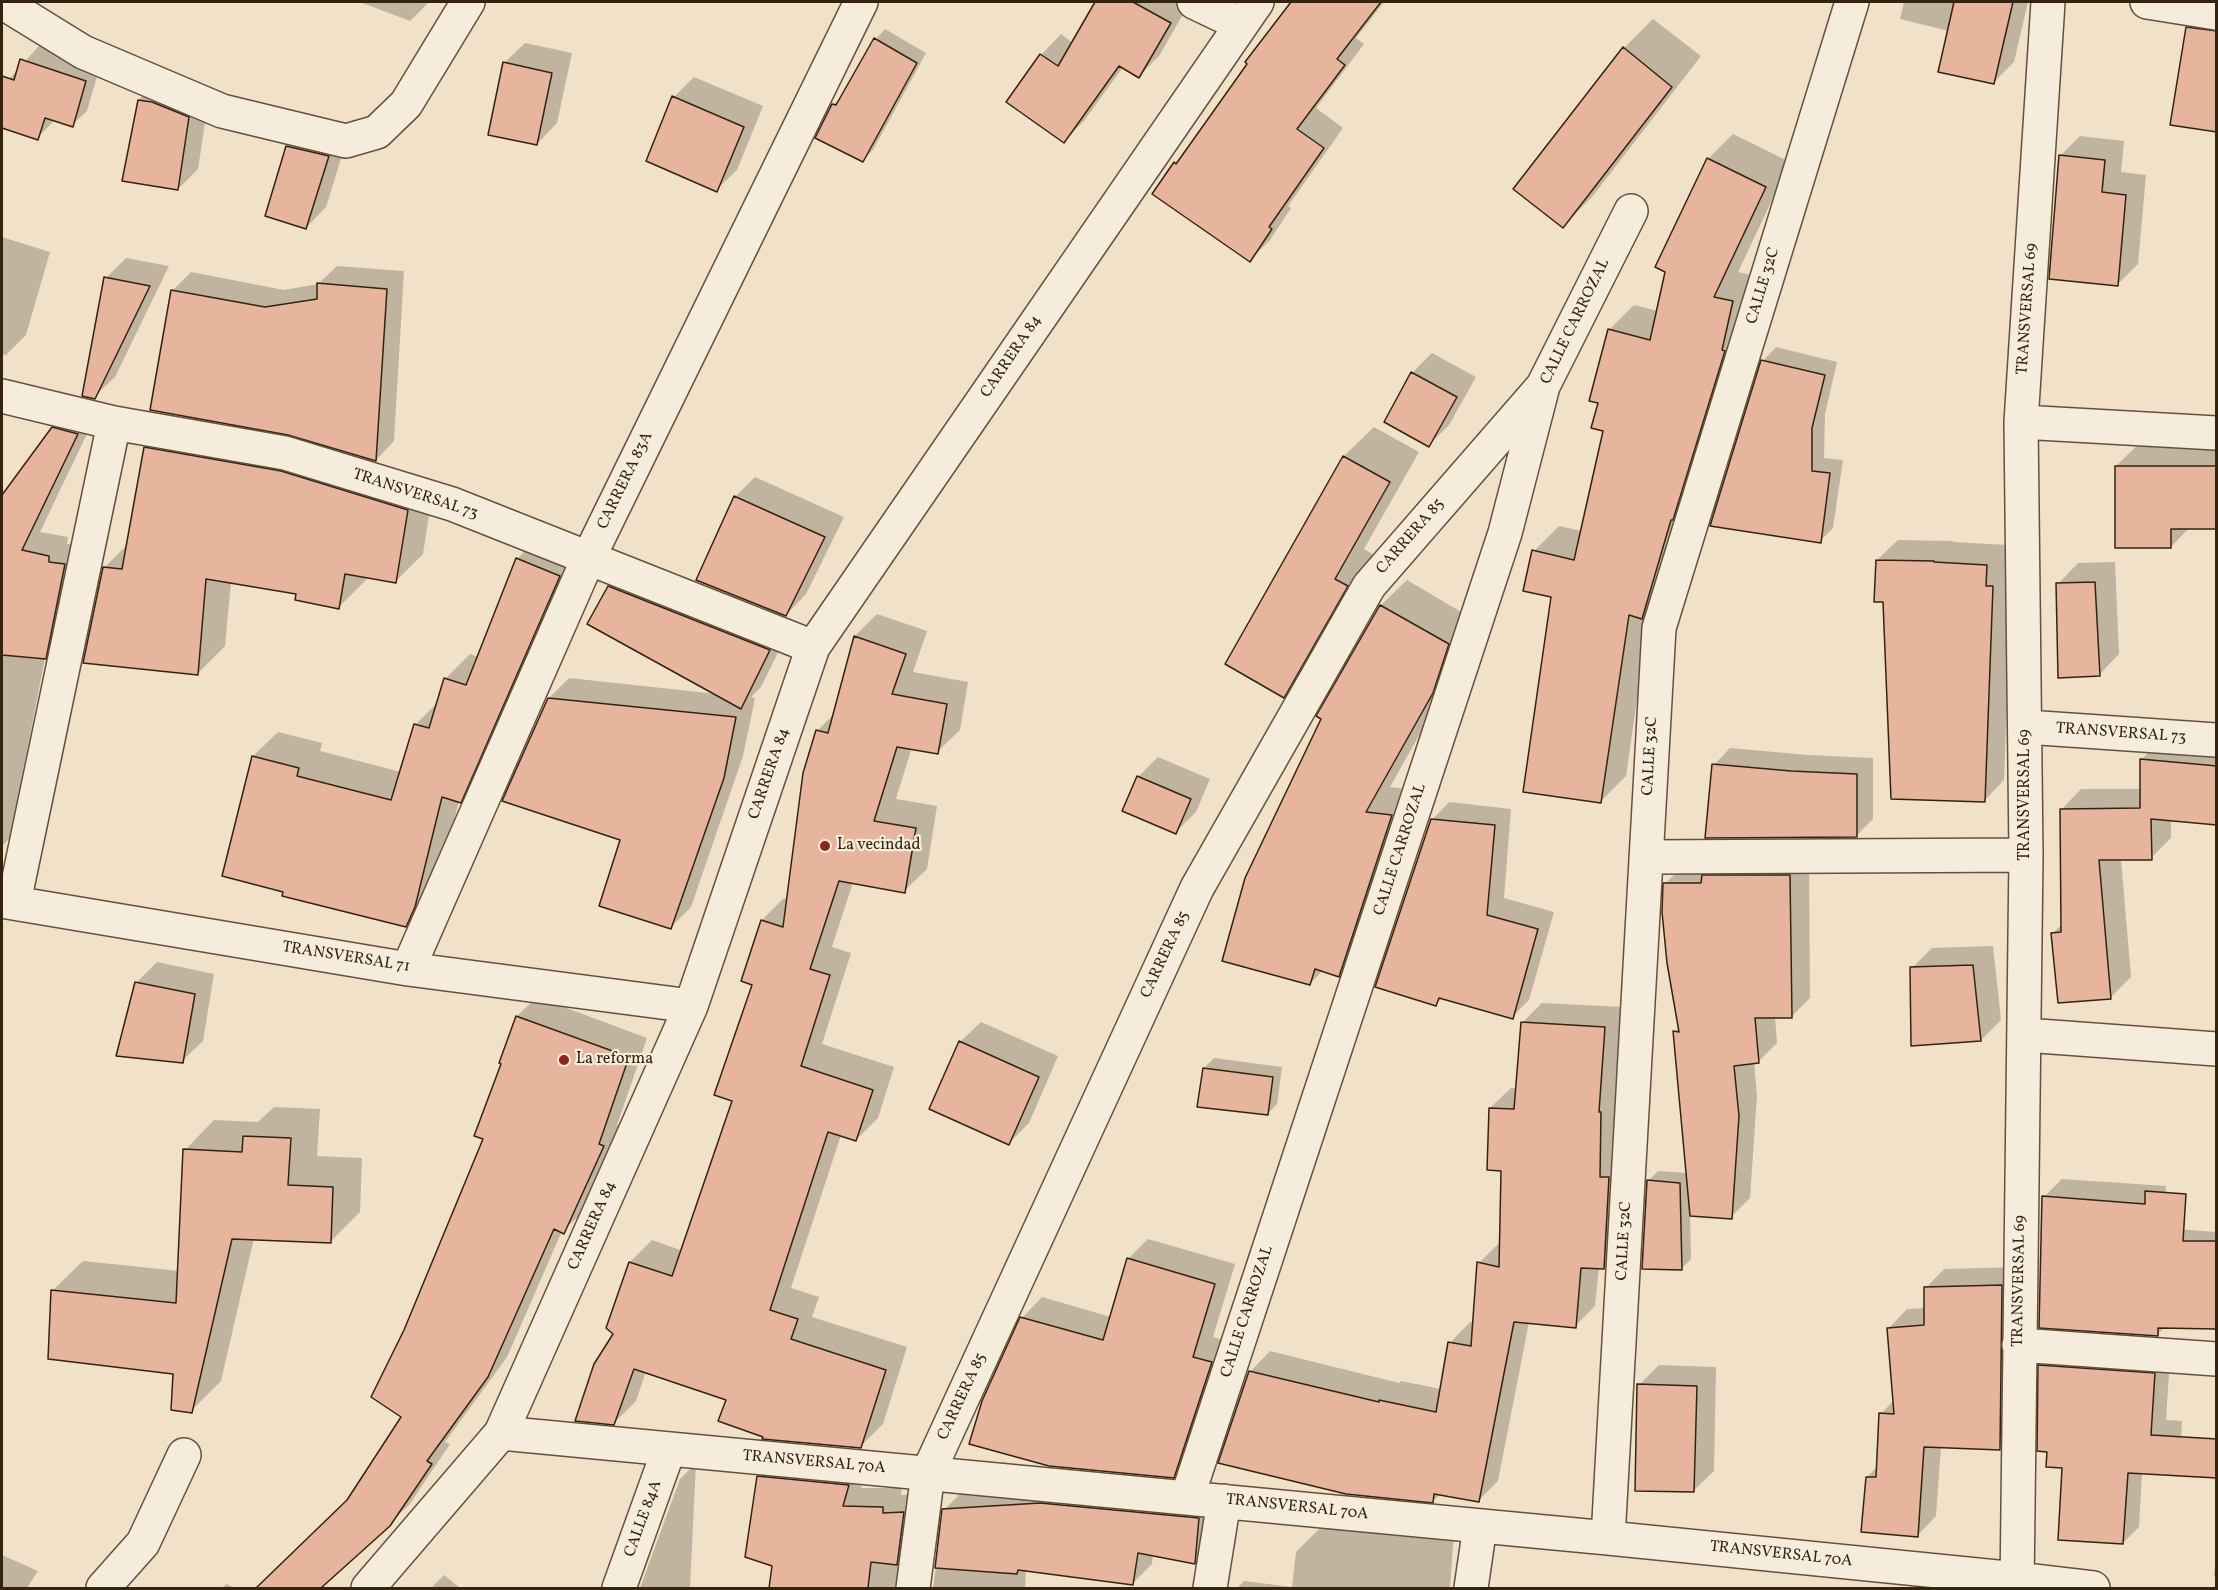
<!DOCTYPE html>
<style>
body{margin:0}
#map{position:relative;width:2218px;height:1590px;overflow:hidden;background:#f0e1c8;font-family:Vollkorn,serif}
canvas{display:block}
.frame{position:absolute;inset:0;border:3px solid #33230f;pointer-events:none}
</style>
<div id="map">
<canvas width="2218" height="1590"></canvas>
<div class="frame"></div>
</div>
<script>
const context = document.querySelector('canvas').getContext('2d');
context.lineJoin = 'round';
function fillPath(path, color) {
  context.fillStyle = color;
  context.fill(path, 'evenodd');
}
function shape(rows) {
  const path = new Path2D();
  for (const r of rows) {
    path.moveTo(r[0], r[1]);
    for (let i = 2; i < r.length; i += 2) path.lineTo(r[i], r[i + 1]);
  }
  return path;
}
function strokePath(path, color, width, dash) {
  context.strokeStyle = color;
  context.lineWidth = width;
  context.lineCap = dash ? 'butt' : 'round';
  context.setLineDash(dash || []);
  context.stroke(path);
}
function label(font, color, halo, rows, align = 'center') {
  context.font = font + ' Vollkorn,serif';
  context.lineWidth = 4.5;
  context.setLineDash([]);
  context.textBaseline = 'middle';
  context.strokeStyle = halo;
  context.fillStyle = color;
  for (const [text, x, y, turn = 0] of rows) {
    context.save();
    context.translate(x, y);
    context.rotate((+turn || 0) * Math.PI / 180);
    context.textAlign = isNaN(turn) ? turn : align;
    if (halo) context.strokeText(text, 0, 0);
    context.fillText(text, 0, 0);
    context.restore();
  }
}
fillPath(shape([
 [360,2,429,2,410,21],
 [1097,2,1190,2,1159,56,1139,76,1123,67,1084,121,1064,141,1008,102,1041,55,1061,34,1073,43],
 [1306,2,1384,2,1356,38,1364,44,1316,108,1343,128,1288,206,1291,208,1270,240,1250,260,1154,194,1175,163,1195,143,1203,139],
 [1904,2,2028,2,2014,62,1993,83,1949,31,1900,19],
 [1653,19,1701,56,1592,197,1563,226,1624,48],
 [885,29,926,53,873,150,863,160,833,105,844,94,876,39],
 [525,43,572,53,557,123,537,144,504,63],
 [39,46,100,66,87,111,72,125,53,119,52,123,37,138,2,126,2,87],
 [694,77,763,106,737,170,716,190,674,97],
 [159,80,209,97,198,169,178,189,139,100],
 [308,126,348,136,326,207,306,228,288,147],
 [1733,134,1790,162,1738,272,1757,276,1650,609,1626,776,1601,801,1553,596,1534,551,1559,526,1582,531,1605,430,1599,402,1609,330,1634,305,1658,311,1708,159],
 [2080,136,2124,141,2121,172,2146,175,2138,264,2118,284,2060,156],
 [2,237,50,252,26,335,6,355,2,354],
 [126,258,169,266,115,377,94,397,106,278],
 [337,266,404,271,394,441,376,460,173,290,191,272,284,290,318,284],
 [1776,347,1837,362,1825,414,1824,458,1843,460,1833,528,1820,541,1763,361],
 [1432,353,1476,377,1449,425,1429,445,1412,373],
 [72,409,96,415,40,532,68,537,67,544,84,545,64,639,45,658,10,838,2,846,2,497,53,428],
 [172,421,434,483,423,554,395,582,367,577,366,580,339,607,298,593,231,582,225,646,198,673,104,568,128,544,145,448],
 [1374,427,1419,452,1364,549,1376,556,1313,666,1284,696,1227,663,1344,456],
 [2146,437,2216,437,2216,527,2190,527,2171,547,2116,466],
 [755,477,844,517,806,594,786,615,735,497],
 [542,534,584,551,485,776,459,801,439,881,430,901,405,925,284,891,253,756,278,732,322,743,320,751,401,772,415,725,438,702,445,679,470,654,478,657,517,559],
 [1898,540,1953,541,1953,542,2007,545,2005,566,2012,566,2004,780,1984,801,1877,560],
 [2115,562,2119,654,2099,675,2058,584,2078,563],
 [629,566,789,630,761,687,751,697,755,698,743,756,691,907,670,928,549,698,569,678,717,694,609,587],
 [1407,580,1473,619,1458,666,1390,787,1417,790,1364,949,1339,975,1323,970,1310,984,1323,718,1318,716,1381,605],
 [877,614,927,631,913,672,968,682,960,730,937,752,912,747,896,799,937,806,927,869,904,891,853,882,832,947,851,953,822,1044,894,1067,878,1118,856,1140,841,1135,791,1288,819,1297,812,1317,907,1347,883,1424,860,1447,646,1371,636,1401,614,1423,615,1334,630,1262,652,1240,683,1251,734,1100,754,984,743,980,762,920,784,898,788,899,804,773,818,730,835,713,855,636],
 [2161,740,2216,745,2216,823,2171,819,2171,838,2151,858,2121,859,2131,977,2111,997,2052,934,2063,923,2061,810,2081,789,2142,789,2141,760],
 [1730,748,1808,755,1873,758,1873,819,1856,836,1714,765],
 [1158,757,1210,779,1196,812,1176,832,1138,777],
 [1449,802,1511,809,1504,898,1554,912,1529,1000,1512,1017,1443,997,1436,1004,1432,820],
 [1809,857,1810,998,1791,1017,1775,1017,1777,1043,1758,1062,1754,1062,1757,1096,1750,1198,1731,1217,1690,1214,1691,1259,1681,1269,1648,1181,1658,1171,1687,1173,1674,1032,1680,1027,1665,884,1684,865],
 [1993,946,2001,1020,1981,1040,1912,968,1932,948],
 [157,962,214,974,203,1041,182,1061,136,983],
 [537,997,647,1038,617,1125,623,1127,583,1213,562,1231,507,1357,445,1442,450,1444,409,1505,319,1588,257,1588,349,1499,403,1417,406,1331,485,1138,503,1063,501,1062,517,1016],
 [1542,1003,1624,1007,1624,1247,1604,1267,1599,1267,1595,1306,1575,1326,1529,1322,1498,1481,1478,1501,1440,1494,1433,1501,1250,1372,1270,1351,1399,1383,1401,1381,1441,1389,1450,1343,1470,1322,1474,1323,1479,1263,1499,1243,1501,1243,1502,1170,1490,1108,1511,1088,1517,1088,1522,1023],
 [981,1022,1058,1056,1029,1123,1009,1143,960,1042],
 [1214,1058,1282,1067,1277,1104,1267,1114,1204,1068],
 [274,1107,320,1109,317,1156,362,1158,360,1212,330,1242,254,1238,221,1381,191,1411,174,1373,53,1290,83,1261,179,1271,185,1150,214,1120,258,1122],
 [2062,1179,2166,1186,2164,1228,2216,1232,2216,1328,2165,1327,2157,1335,2044,1197],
 [1148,1239,1235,1264,1213,1337,1231,1342,1194,1456,1173,1476,1022,1318,1042,1297,1111,1317,1128,1259],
 [2020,1267,2018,1430,1999,1448,1941,1446,1936,1516,1918,1535,1867,1477,1878,1466,1881,1414,1894,1400,1889,1328,1907,1309,1925,1308,1926,1288,1944,1269],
 [2056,1350,2170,1358,2166,1420,2182,1421,2180,1458,2142,1472,2139,1527,2123,1543,2063,1467,2040,1366],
 [1659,1365,1716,1367,1714,1471,1693,1491,1639,1385],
 [777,1458,867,1466,861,1488,902,1488,901,1495,922,1494,920,1584,931,1588,933,1588,944,1510,963,1491,1217,1500,1213,1543,1194,1562,1153,1554,1152,1564,1133,1583,1026,1570,1025,1588,771,1588,774,1564,758,1477],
 [696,1463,690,1588,640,1588,680,1479],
 [1321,1527,1454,1531,1450,1588,1237,1588,1244,1581,1292,1587,1296,1552],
 [2,1555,38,1571,27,1588,2,1588],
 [2216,1557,2216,1576,2214,1576],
 [444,1575,460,1588,431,1588],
 [227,1584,234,1588,222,1588]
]), '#0003');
const building = shape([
 [1095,2,1133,2,1171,23,1139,78,1119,66,1064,143,1006,102,1040,54,1058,66,1095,2],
 [1291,2,1381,2,1337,59,1345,65,1297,129,1324,148,1269,227,1272,229,1250,262,1152,194,1174,162,1176,164,1247,64,1245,62,1291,2],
 [1954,2,2013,2,1994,84,1938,72,1954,2],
 [2186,27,2217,31,2217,132,2170,125,2186,27],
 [874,38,917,63,863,162,815,138,832,104,836,105,874,38],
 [1623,47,1672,87,1563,228,1513,189,1623,47],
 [20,59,86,81,73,127,45,118,38,140,2,128,2,76,14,80,20,59],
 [503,62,552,73,537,145,488,135,503,62],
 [672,96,744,127,717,192,646,161,672,96],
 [138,100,152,102,189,117,178,190,122,181,138,100],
 [286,146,329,156,306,229,265,216,286,146],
 [2059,155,2105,160,2102,192,2126,195,2118,286,2049,279,2059,155],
 [1707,158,1766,187,1714,297,1733,301,1722,350,1725,351,1673,520,1671,520,1642,619,1629,615,1601,803,1523,792,1551,597,1523,591,1532,550,1574,560,1603,431,1591,428,1598,403,1589,401,1608,329,1650,340,1665,272,1655,267,1707,158],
 [104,277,150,286,95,399,82,396,104,277],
 [317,283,387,289,376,461,288,435,150,410,171,290,265,307,317,299,317,283],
 [1761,360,1825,375,1812,428,1812,471,1830,473,1821,543,1710,526,1761,360],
 [1411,372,1457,397,1429,447,1384,422,1411,372],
 [52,427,78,434,22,550,49,556,49,562,65,564,46,659,2,655,2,495,52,427],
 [144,447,281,471,408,510,396,583,345,574,339,609,295,600,296,594,206,579,198,675,83,663,103,567,122,569,144,447],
 [1343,456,1390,482,1335,579,1348,586,1284,698,1225,664,1343,456],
 [2115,466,2217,466,2217,529,2171,529,2171,548,2115,548,2115,466],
 [734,496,825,537,786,616,696,580,734,496],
 [516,558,560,576,461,803,442,797,415,907,406,927,282,896,283,892,222,876,252,756,299,768,297,776,391,800,414,724,429,728,444,678,466,685,516,558],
 [1876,560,1934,561,1934,562,1987,565,1986,586,1993,586,1985,802,1891,799,1883,602,1874,602,1876,560],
 [2095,582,2100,676,2058,678,2056,583,2095,582],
 [608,586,770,650,741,709,587,624,608,586],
 [1380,605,1449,644,1433,693,1366,812,1392,815,1339,977,1315,969,1310,985,1222,961,1245,878,1321,719,1316,716,1380,605],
 [854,636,906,654,892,694,947,704,938,754,897,747,874,821,916,828,905,893,839,881,810,969,830,975,801,1066,873,1090,856,1141,828,1132,770,1310,798,1319,791,1339,886,1370,861,1448,762,1439,763,1437,718,1421,726,1400,634,1369,614,1425,575,1421,594,1364,613,1334,606,1328,629,1262,672,1276,732,1101,714,1095,752,985,741,981,761,920,783,927,803,773,816,730,828,733,854,636],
 [548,698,736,717,724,778,671,929,599,906,620,840,502,801,548,698],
 [2140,759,2217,766,2217,825,2151,819,2152,860,2099,860,2111,999,2058,1003,2051,933,2061,932,2060,809,2140,808,2140,759],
 [1712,764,1791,771,1857,774,1857,837,1705,838,1712,764],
 [1137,776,1191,799,1176,834,1122,811,1137,776],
 [1431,819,1495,825,1487,915,1538,929,1513,1019,1439,998,1436,1006,1375,987,1431,819],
 [1702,875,1790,875,1792,1018,1755,1018,1759,1063,1734,1066,1739,1116,1732,1219,1690,1216,1673,1031,1679,1032,1667,963,1662,912,1663,883,1701,883,1702,875],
 [1973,965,1981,1041,1911,1046,1910,967,1973,965],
 [135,982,195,994,183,1063,116,1056,135,982],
 [516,1016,629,1057,599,1144,604,1146,564,1234,554,1229,488,1377,427,1461,432,1464,390,1526,321,1588,256,1588,347,1500,401,1417,371,1397,404,1330,483,1139,474,1136,501,1064,499,1063,516,1016],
 [1521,1022,1605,1027,1599,1112,1601,1112,1600,1177,1609,1177,1604,1269,1581,1268,1576,1328,1514,1322,1479,1502,1434,1494,1433,1503,1346,1494,1218,1463,1249,1371,1379,1402,1379,1400,1436,1412,1448,1342,1471,1346,1477,1262,1499,1267,1501,1171,1487,1170,1489,1108,1514,1109,1521,1022],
 [959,1041,1039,1077,1009,1145,929,1109,959,1041],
 [1203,1068,1273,1077,1268,1115,1197,1107,1203,1068],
 [243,1136,291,1138,288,1185,333,1187,331,1243,232,1239,192,1413,171,1410,173,1374,48,1359,51,1290,176,1303,183,1149,242,1152,243,1136],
 [1647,1180,1680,1183,1682,1270,1642,1269,1647,1180],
 [2145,1191,2186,1194,2183,1241,2217,1241,2217,1329,2158,1328,2158,1336,2039,1328,2042,1196,2145,1204,2145,1191],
 [1127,1258,1215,1284,1193,1357,1212,1362,1174,1478,1049,1466,969,1444,982,1401,1020,1317,1103,1340,1127,1258],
 [2002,1285,2000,1450,1924,1447,1918,1537,1861,1532,1866,1477,1876,1477,1879,1413,1894,1414,1887,1328,1924,1325,1924,1287,2002,1285],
 [2038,1365,2155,1373,2151,1435,2217,1439,2217,1478,2128,1473,2123,1544,2058,1540,2062,1468,2046,1467,2047,1452,2037,1451,2038,1365],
 [1637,1384,1697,1386,1694,1492,1635,1491,1637,1384],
 [757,1476,849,1485,843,1506,883,1507,883,1513,904,1512,897,1565,871,1562,868,1588,769,1588,772,1566,745,1557,757,1476],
 [1040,1503,1199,1518,1195,1564,1138,1553,1133,1585,1018,1570,1017,1574,935,1568,942,1509,1040,1503]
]);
fillPath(building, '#e7b49e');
strokePath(building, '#33230f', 1.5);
const minor = shape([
 [2,2,83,52,222,111,346,141,377,132,406,104,468,2],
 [1194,2,1240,24],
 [2147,2,2216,13],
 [2,396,114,423,285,453,452,504,813,647],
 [2021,422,2216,433],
 [2026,727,2216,740],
 [1646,857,2026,855],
 [2,901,408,969,691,1006],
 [14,902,114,423],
 [408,969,588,559,861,2],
 [2025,1035,2216,1049],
 [2019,1345,2216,1359],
 [501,1433,1608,1538,2017,1579,2093,1588],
 [1187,1498,1505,533,1543,386,1631,211],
 [1608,1538,1659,628,1852,2],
 [103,1588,143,1543,184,1455],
 [368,1588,501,1433,691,1006,813,647,1257,2],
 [619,1588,669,1449],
 [913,1588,928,1473,1197,888,1369,586,1543,386],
 [1210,1588,1224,1501],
 [1471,1588,1480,1526],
 [2017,1588,2026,855,2021,422,2048,2]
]);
strokePath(minor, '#62523d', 36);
strokePath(minor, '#f5ecdb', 33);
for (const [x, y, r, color] of [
 [825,846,6,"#8f2418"],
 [564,1060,6,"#8f2418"]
]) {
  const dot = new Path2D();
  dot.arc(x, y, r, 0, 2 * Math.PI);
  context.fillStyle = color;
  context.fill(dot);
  strokePath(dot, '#f5ecdb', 2);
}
label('16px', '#33230f', '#f5ecdb', [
 ["CALLE 32C",1764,286,-73],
 ["TRANSVERSAL 69",2028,309,-86],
 ["CALLE CARROZAL",1576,322,-64],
 ["CARRERA 84",1012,357,-56],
 ["CARRERA 83A",626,481,-64],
 ["TRANSVERSAL 73",415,495,18],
 ["CARRERA 85",1411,537,-49],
 ["TRANSVERSAL 73",2121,734,4],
 ["CALLE 32C",1651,756,-87],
 ["CARRERA 84",770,774,-71],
 ["TRANSVERSAL 69",2026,795,-90],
 ["CALLE CARROZAL",1401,850,-72],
 ["CARRERA 85",1166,955,-65],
 ["TRANSVERSAL 71",346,958,9],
 ["CARRERA 84",593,1226,-66],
 ["CALLE 32C",1625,1241,-87],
 ["TRANSVERSAL 69",2020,1281,-89],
 ["CALLE CARROZAL",1248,1312,-72],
 ["CARRERA 85",963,1397,-65],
 ["TRANSVERSAL 70A",814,1463,5],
 ["TRANSVERSAL 70A",1297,1508,6],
 ["CALLE 84A",644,1519,-70],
 ["TRANSVERSAL 70A",1781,1555,6]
]);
label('16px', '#33230f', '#f5ecdb', [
 ["La vecindad",837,846],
 ["La reforma",576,1060]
], 'left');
</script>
